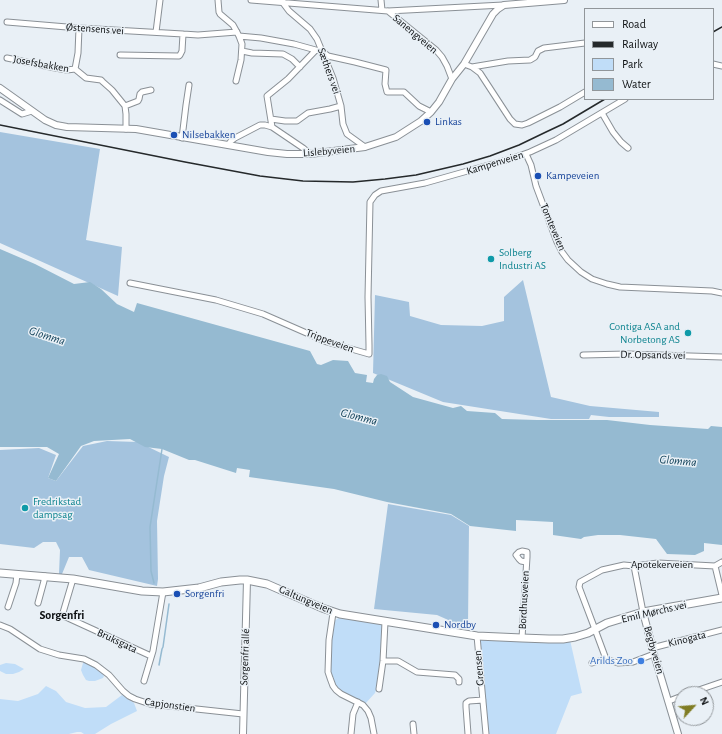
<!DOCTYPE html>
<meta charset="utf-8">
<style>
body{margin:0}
#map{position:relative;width:722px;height:734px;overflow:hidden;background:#e9f0f6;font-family:"Alegreya Sans",sans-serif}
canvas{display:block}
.legend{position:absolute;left:584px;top:8px;width:130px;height:92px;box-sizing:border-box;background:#e9f0f6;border:1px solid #91969a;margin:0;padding:5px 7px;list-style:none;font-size:12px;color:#0c0f11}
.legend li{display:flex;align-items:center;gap:8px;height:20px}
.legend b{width:20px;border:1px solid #91969a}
.north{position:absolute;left:674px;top:686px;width:40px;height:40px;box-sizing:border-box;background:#e9f0f6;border:1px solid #91969a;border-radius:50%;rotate:64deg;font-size:11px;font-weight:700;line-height:16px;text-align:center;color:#0c0f11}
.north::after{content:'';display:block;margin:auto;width:14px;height:18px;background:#807d24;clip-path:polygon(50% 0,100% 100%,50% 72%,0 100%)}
</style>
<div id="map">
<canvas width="722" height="734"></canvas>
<ul class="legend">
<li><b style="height:5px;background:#fff"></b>Road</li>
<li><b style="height:5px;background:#25292b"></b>Railway</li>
<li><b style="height:11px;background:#c0ddf8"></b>Park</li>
<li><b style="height:11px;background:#95bad1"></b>Water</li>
</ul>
<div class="north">N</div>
</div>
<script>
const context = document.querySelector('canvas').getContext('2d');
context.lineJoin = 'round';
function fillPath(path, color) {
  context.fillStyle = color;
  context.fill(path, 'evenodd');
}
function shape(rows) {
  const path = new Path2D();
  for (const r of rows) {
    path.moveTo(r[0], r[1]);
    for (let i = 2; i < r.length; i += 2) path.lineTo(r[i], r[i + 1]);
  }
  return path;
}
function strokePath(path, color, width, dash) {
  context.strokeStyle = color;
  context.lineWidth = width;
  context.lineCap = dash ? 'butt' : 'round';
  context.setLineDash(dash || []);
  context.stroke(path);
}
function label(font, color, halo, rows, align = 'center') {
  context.font = font + ' "Alegreya Sans",sans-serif';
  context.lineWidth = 3;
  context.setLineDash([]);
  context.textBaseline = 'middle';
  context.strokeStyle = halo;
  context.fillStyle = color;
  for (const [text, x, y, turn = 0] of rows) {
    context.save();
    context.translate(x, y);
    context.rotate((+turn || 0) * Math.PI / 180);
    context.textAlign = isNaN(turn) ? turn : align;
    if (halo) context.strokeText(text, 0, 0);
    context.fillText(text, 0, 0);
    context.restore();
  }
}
fillPath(shape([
 [340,617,381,624,383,627,381,663,378,684,375,693,365,704,339,691,333,682,330,671,332,637,334,621],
 [479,638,570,640,582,693,571,696,556,734,487,734],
 [84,662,95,667,102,673,104,676,103,678,95,681,89,681,86,680,83,675,81,670,83,663],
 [6,663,15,664,24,669,19,672,13,674,6,674,0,671,0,665],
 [46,686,56,691,66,702,85,708,106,707,122,695,134,703,137,711,111,724,95,734,84,734,81,732,77,732,69,734,0,734,0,699,18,701,38,694]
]), '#c0ddf8');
fillPath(shape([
 [0,132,100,149,86,240,122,247,118,296,0,243],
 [523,280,551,397,590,406,659,412,659,417,609,417,591,415,589,419,551,419,443,402,373,373,375,295,409,302,410,316,441,325,482,326,504,321,504,297],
 [107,441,138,442,169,457,164,476,157,521,158,579,157,586,89,570,82,557,69,557,62,574,59,574,60,550,56,542,43,542,34,548,0,544,0,450,39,448,56,455,48,478,56,481,83,446],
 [388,504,451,515,469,526,468,625,455,623,437,615,374,609]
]), '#a4c3de');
fillPath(shape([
 [0,249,35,264,74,284,90,282,101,289,117,304,134,312,137,303,310,351,317,364,321,365,333,360,348,361,355,373,367,375,366,382,373,383,374,379,377,375,381,374,387,376,390,382,413,397,453,408,461,406,467,411,495,413,502,419,537,420,607,420,650,425,708,429,711,426,722,427,722,545,704,543,704,551,695,555,667,554,656,539,620,535,598,535,584,537,581,539,553,535,553,522,516,520,516,531,470,526,451,514,387,502,334,489,249,477,250,470,237,468,236,473,195,460,189,460,162,449,145,447,130,439,94,441,81,446,56,481,48,478,59,454,47,447,0,447]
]), '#95bad1');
strokePath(shape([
 [154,583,151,571,150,527,162,449],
 [159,665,162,649,163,647,169,604]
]), '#95bad1', 1.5);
const minor = shape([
 [218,0,219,12,220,14,233,25,239,36,242,44,241,60,236,81],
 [251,0,388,11,503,5],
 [381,0,382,10],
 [283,1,283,3,289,11,310,29,317,39,333,78,341,106,343,124,347,134,365,147],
 [388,11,436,50,442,57,447,66,452,79],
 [7,22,79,28,183,34,198,35,237,32],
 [156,32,160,0],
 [239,36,261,38,294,44,323,52,328,56,355,62,386,70,385,84,387,92,404,92,419,106,431,112],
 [242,51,252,53,283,54,292,59,300,67],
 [120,55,179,56,180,55,182,51,183,34],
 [7,58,55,68,67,70,75,69,86,78,101,80,103,82,112,90,125,106,126,114,126,129],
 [464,64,472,67,480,73,510,119,515,124,522,125,528,123,560,107,585,92],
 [713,64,722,66],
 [472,67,508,61,530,60,535,57,538,51,544,48,585,43],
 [75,69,78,53,79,28],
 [0,100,22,114,32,111],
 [125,106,138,101,139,99,140,94,142,92,151,90],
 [602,113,613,132,621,142,628,148],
 [271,119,285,121,297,121,308,113,330,109,341,106],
 [182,138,186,105,189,85],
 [228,145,231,141,235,138,260,125,265,125,272,127],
 [310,154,303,148,272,127,267,96,288,79,315,51],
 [526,154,531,165,536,186,557,242,562,252,568,260,581,272,592,279,607,284,620,287,712,291,722,293],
 [130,283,216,300,263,314,327,342,369,354,369,345,368,297,370,202,375,195,381,191,425,183,510,159,530,152,556,140,625,99],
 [583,355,627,354,722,357],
 [634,566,643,612],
 [715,566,722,595],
 [73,579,62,616,68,618,151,656],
 [38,603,44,581,45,576],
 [8,607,16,583,17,574],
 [333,613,329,640,328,672,330,678,333,686,336,690,341,694,363,705,368,711,371,718,374,734],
 [0,625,10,629,40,649,59,655,84,659,96,665,109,675,123,691,129,696,135,699,150,704,243,714],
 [477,636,486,734],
 [522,638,527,557,527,552,522,551,519,552,516,555,519,559,521,561,526,562],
 [652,648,722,630],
 [606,659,593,624,579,587,580,582,602,570,624,565,634,566,658,563,715,566,722,562],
 [383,661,398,661,417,672,455,675,459,679,459,682],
 [592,663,606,659,618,663,633,662,654,654],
 [144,681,153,651,163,592],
 [379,689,383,661,385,622],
 [687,694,722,682],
 [669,701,682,696],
 [413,724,414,734],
 [351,734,353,714,358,702],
 [468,734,466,707,466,703,469,701,483,700]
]);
const tertiary = shape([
 [0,88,45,120,56,125,67,127,136,129,268,152,287,154,310,154,365,147,396,137,421,121,431,112,439,102,452,79,464,64,493,14,498,9,504,5,564,0],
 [643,612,654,654,678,734],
 [243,734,247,580]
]);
const secondary = shape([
 [0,573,73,579,142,591,163,592,199,588,221,582,240,580,247,580,267,584,322,608,340,614,477,636,522,638,549,639,563,639,575,637,588,633,607,623,643,612,722,598]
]);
strokePath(minor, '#8a9096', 7);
strokePath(tertiary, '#8a9096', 8);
strokePath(secondary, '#8a9096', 9);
strokePath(minor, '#fff', 5);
strokePath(tertiary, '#fff', 6);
strokePath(secondary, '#fff', 7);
strokePath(shape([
 [713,32,722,27],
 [0,125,185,162,260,176,303,181,353,182,385,179,416,175,463,164,490,156,519,145,546,132,563,124,605,99]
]), '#25292b', 1.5);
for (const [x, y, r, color] of [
 [427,122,4,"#1a4fb4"],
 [174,135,4,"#1a4fb4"],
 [538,176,4,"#1a4fb4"],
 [491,259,4,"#0f9aa8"],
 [688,333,4,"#0f9aa8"],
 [25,508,4,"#0f9aa8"],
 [177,594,4,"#1a4fb4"],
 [436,625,4,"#1a4fb4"],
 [641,661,4,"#3f7fe0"]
]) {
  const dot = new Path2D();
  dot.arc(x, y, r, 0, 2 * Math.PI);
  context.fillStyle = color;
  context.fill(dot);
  strokePath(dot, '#e9f0f6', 1.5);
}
label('11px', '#0c0f11', '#e9f0f6', [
 ["Østensens vei",95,29,4],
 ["Sanengveien",415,34,40],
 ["Josefsbakken",41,64,10],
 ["Sæthers vei",329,71,70],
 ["Lislebyveien",329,151,-5],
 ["Kampenveien",495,163,-17],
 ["Tomteveien",553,227,67],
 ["Trippeveien",330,341,20],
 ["Dr. Opsands vei",653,355,1],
 ["Apotekerveien",662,565],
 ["Galtungveien",306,600,23],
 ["Bordhusveien",524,600,-87],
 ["Emil Mørchs vei",654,612,-13],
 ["Kinogata",687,639,-14],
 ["Bruksgata",117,641,25],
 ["Begbyveien",654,650,74],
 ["Sorgenfri allé",245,657,-88],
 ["Grensen",479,668,-95],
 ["Capjonstien",170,705,8]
]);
label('11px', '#164399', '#e9f0f6', [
 ["Linkas",435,122],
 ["Nilsebakken",182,135],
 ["Kampeveien",546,176],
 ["Sorgenfri",185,594],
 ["Nordby",444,625]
], 'left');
label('11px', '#0d838f', '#e9f0f6', [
 ["Solberg",499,253],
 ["Industri AS",499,266],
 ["Contiga ASA and",680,327,"right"],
 ["Norbetong AS",680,340,"right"],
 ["Fredrikstad",33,502],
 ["dampsag",33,515]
], 'left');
label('11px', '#366cbe', '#e9f0f6', [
 ["Arilds Zoo",633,661]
], 'right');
label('italic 12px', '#104058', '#e9f0f6', [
 ["Glomma",47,336,18],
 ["Glomma",359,417,14],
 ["Glomma",678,461,5]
]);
label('bold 12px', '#0c0f11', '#e9f0f6', [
 ["Sorgenfri",62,615]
]);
</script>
